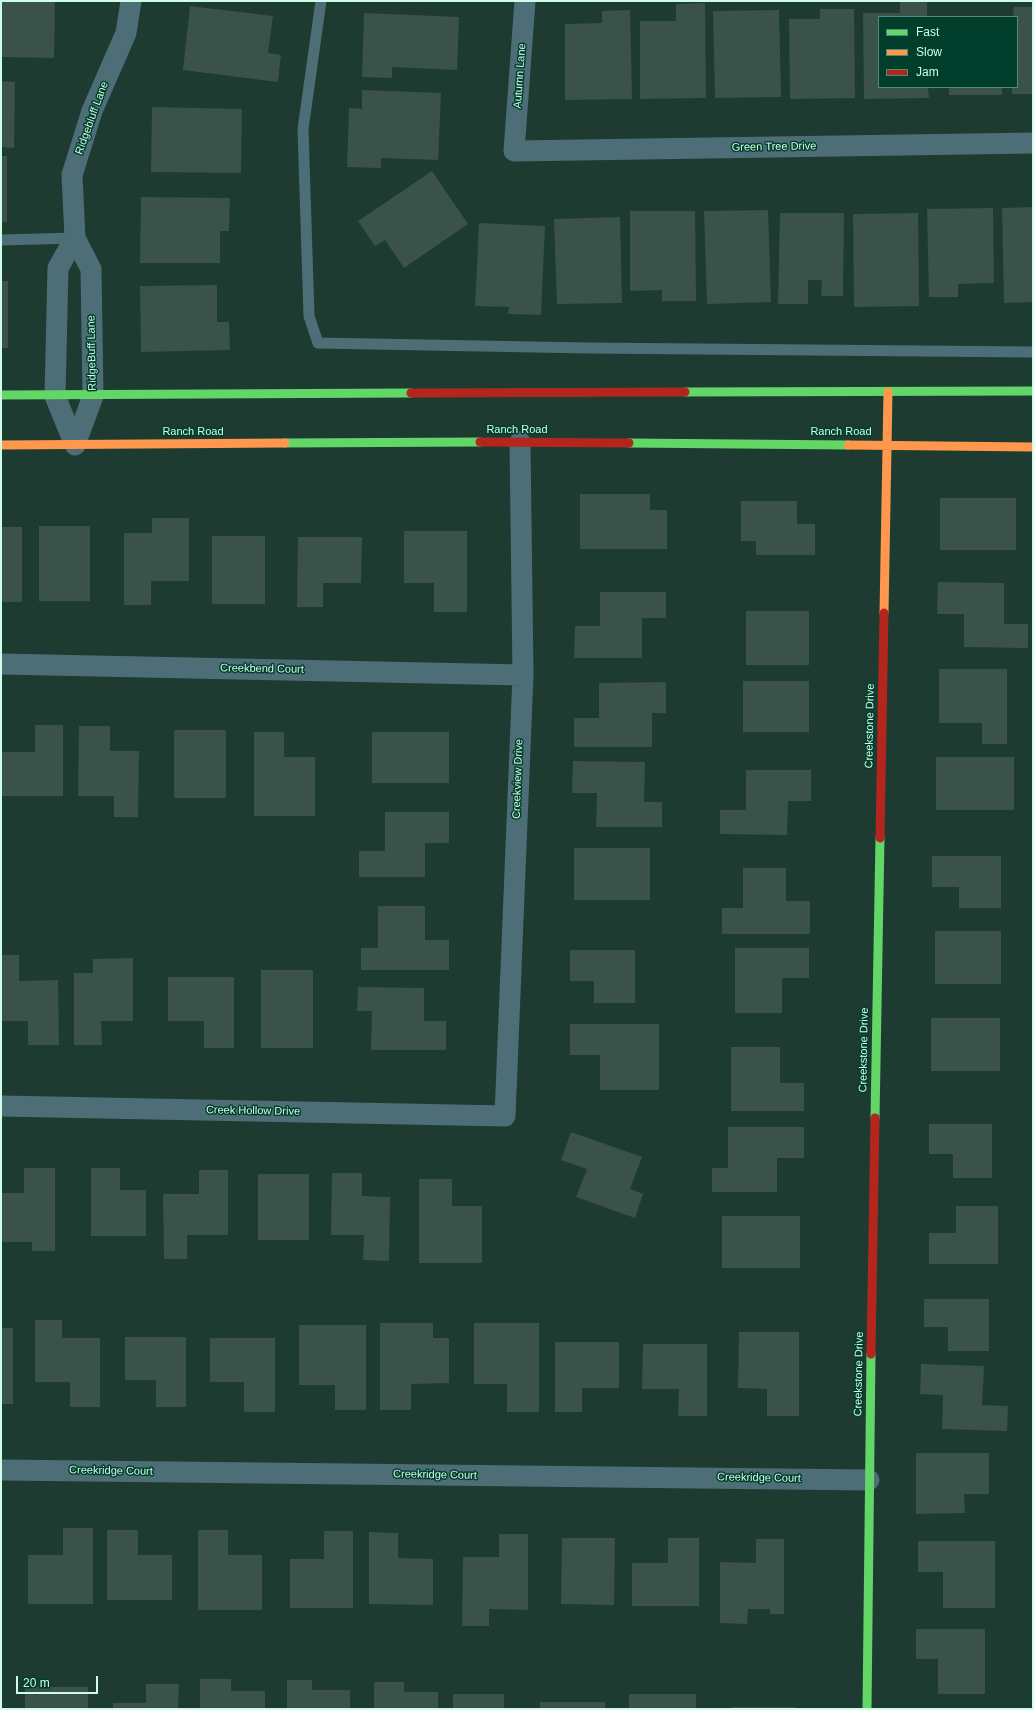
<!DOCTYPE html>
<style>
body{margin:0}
#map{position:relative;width:1034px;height:1710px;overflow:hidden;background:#1d3b31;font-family:Arial,sans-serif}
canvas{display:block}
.frame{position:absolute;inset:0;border:2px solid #cefde8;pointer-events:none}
.legend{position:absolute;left:878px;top:16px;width:140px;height:72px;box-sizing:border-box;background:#013e2c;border:1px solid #538a77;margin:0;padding:5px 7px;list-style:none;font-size:12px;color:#cefde8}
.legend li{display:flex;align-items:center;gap:8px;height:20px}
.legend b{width:20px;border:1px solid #538a77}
.scale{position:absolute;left:16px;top:1676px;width:82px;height:18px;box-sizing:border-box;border:2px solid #cefde8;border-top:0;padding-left:5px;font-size:12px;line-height:14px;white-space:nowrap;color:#cefde8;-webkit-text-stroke:3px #013e2c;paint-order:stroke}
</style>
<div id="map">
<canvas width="1034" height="1710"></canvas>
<div class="frame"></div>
<ul class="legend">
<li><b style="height:5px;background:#63d668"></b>Fast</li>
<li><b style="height:5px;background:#ff974d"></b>Slow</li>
<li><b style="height:5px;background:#b3261e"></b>Jam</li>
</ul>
<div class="scale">20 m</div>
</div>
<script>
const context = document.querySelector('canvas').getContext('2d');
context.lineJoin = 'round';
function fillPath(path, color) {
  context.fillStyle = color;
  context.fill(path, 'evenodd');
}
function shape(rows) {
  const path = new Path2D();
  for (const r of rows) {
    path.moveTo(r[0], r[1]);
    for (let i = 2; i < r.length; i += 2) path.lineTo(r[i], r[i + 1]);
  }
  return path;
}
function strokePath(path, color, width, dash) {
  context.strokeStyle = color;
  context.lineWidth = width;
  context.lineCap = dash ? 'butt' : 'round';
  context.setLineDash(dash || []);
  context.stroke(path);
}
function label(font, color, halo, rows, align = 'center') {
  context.font = font + ' Arial,sans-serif';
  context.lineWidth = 3;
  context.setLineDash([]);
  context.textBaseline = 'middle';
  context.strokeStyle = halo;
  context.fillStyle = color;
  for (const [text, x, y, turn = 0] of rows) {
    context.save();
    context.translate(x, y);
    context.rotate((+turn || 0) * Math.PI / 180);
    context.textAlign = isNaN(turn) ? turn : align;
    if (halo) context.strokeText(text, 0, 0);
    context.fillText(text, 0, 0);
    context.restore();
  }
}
fillPath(shape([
 [1,1,55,1,54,58,1,57],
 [900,2,927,2,927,17,879,17,879,87,928,87,929,98,864,99,863,13,900,13],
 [705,3,706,98,640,99,640,21,676,21,676,4],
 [190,6,273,16,268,53,281,55,278,82,183,70],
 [1014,7,1033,7,1033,94,1012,94,1012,87,1017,87,1017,17,1013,17],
 [820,9,854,9,855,98,790,99,789,19,820,19],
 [630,10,632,99,565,100,565,24,602,23,602,11],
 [779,10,781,97,715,98,713,11],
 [364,13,459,17,457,70,392,67,392,78,362,77],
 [1,81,15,82,14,148,1,147],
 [949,87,1002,87,1002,95,949,95],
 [362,90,441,93,438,160,381,158,381,168,347,167,349,108,362,109],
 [152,107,242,109,241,173,151,172],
 [1,156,7,156,7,222,1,222],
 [432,171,468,224,404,268,385,240,375,246,358,221],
 [141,197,230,198,229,231,220,231,220,263,140,263],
 [1033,207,1033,302,1004,303,1002,208],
 [993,208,994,283,958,284,958,297,929,297,927,209],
 [768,210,771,302,707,304,704,211],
 [630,211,695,211,696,301,662,301,662,290,630,291],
 [780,213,844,213,843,296,821,296,822,280,808,280,808,304,778,304],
 [918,213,919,306,854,307,853,214],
 [620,217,622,303,557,304,554,219],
 [479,223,545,226,541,315,508,314,509,307,475,306],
 [1,281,8,281,8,348,1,348],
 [217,285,217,322,229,322,230,350,141,352,140,286],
 [580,494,650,494,650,510,667,510,667,549,580,549],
 [940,498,1016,498,1016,550,940,550],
 [741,501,797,501,797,524,815,524,815,555,756,555,756,541,741,541],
 [152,518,189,518,189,581,151,581,151,605,124,605,124,533,152,533],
 [39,526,90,526,90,601,39,601],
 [1,527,22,527,22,602,1,602],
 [404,531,467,531,467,612,434,612,434,583,404,583],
 [212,536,265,536,265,604,212,604],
 [298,537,362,537,361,583,323,583,323,607,297,607],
 [938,582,1004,583,1004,624,1028,624,1028,648,964,647,964,614,937,614],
 [600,592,666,592,666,618,642,618,642,658,574,658,575,626,600,626],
 [746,611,809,611,809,665,746,665],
 [939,669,1007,669,1007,744,982,744,982,723,939,723],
 [743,681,809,681,809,732,743,732],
 [666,682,666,713,652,713,652,747,574,747,574,718,599,718,599,683],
 [35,725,63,725,63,796,1,796,1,752,35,752],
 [79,726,110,726,110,751,139,751,138,817,114,817,114,796,78,796],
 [174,730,226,730,226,798,174,798],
 [254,732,284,732,284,757,315,757,315,816,254,816],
 [372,732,449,732,449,783,372,783],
 [936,757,1014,757,1014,810,936,810],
 [573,761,645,762,644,802,662,802,662,827,596,827,597,793,572,793],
 [746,770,811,770,811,801,788,801,787,835,720,834,720,810,746,810],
 [385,812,449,812,449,843,425,843,425,877,359,877,359,851,385,851],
 [574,848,650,848,650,900,574,900],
 [932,856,1001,856,1001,908,959,908,959,887,932,887],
 [743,868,786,868,786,901,810,901,810,934,722,934,722,908,743,908],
 [378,906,425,906,425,940,449,940,449,970,361,970,361,948,378,948],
 [935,931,1001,931,1001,984,935,984],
 [735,948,809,948,809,978,782,978,782,1013,735,1013],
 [570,950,635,950,635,1003,594,1003,594,981,570,981],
 [1,955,19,955,19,981,58,980,59,1045,28,1045,28,1021,1,1021],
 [133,958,133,1021,101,1021,102,1045,74,1045,74,973,93,973,93,959],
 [261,970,313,970,313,1048,261,1048],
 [168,977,234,977,234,1048,204,1048,204,1021,168,1021],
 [358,987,424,988,424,1021,446,1021,446,1050,371,1050,372,1011,357,1011],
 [931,1018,1000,1018,1000,1071,931,1071],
 [570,1024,659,1024,659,1090,600,1090,600,1055,570,1055],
 [731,1047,780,1047,780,1083,804,1083,804,1111,731,1111],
 [929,1124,992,1124,992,1178,953,1178,953,1154,929,1154],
 [728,1127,804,1127,804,1158,777,1158,777,1192,712,1192,712,1168,728,1168],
 [571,1132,642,1157,630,1189,643,1194,635,1218,576,1197,587,1169,561,1160],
 [24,1168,55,1168,55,1251,32,1251,32,1242,1,1242,1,1193,24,1193],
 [91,1168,120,1168,120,1190,146,1190,146,1236,91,1236],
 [199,1170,228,1170,228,1235,187,1235,187,1259,164,1259,163,1194,199,1194],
 [332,1173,362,1173,362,1196,390,1197,389,1261,363,1260,364,1235,331,1235],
 [258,1174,309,1174,309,1240,258,1240],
 [419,1179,452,1179,452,1206,482,1206,482,1263,419,1263],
 [956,1206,998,1206,998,1264,929,1264,929,1233,956,1233],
 [722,1216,800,1216,800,1268,722,1268],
 [924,1299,989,1299,989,1351,948,1351,948,1327,924,1327],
 [35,1320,62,1320,62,1338,100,1338,100,1407,70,1407,70,1382,35,1382],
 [380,1323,433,1323,433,1338,449,1338,449,1383,411,1384,411,1410,380,1410],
 [474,1323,539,1323,539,1412,507,1412,507,1384,474,1384],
 [299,1325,366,1325,366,1410,335,1410,335,1385,299,1385],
 [1,1328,13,1328,13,1404,1,1404],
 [739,1332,799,1332,799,1416,767,1416,767,1389,738,1388],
 [125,1337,186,1337,186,1407,156,1407,156,1380,125,1380],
 [210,1338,275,1338,275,1412,244,1412,244,1382,210,1382],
 [555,1342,619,1342,619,1388,582,1388,582,1412,555,1412],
 [643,1344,707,1344,707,1416,678,1416,679,1389,642,1389],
 [921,1364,984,1366,982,1405,1008,1406,1007,1431,942,1429,943,1395,920,1394],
 [916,1453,989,1453,989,1494,964,1494,965,1513,916,1514],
 [63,1528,93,1528,93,1604,28,1604,28,1555,63,1555],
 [107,1530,138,1530,138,1555,172,1555,172,1600,107,1600],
 [198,1530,228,1530,228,1555,262,1555,262,1610,198,1610],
 [324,1531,353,1531,353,1608,290,1608,290,1559,324,1559],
 [369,1532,398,1533,398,1558,433,1559,433,1605,369,1604],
 [499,1534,528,1534,528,1610,489,1609,489,1626,462,1626,463,1557,499,1557],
 [562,1538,615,1538,614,1605,561,1604],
 [668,1538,699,1538,699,1606,632,1606,632,1563,668,1563],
 [756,1539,784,1539,784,1614,770,1614,770,1609,748,1609,747,1624,720,1623,720,1562,756,1563],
 [918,1541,995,1541,995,1608,943,1608,943,1572,918,1572],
 [916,1629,985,1629,985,1694,938,1694,938,1659,916,1659],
 [200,1679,231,1679,231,1691,265,1691,265,1709,200,1709],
 [287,1680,312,1680,312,1690,350,1690,350,1709,287,1709],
 [374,1682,404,1682,404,1692,438,1692,438,1709,374,1709],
 [146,1684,179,1684,178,1709,113,1709,113,1703,146,1703],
 [25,1687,88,1687,88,1709,25,1709],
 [453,1694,504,1694,504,1709,453,1709],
 [629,1694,696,1694,696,1709,629,1709],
 [540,1702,605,1702,605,1709,540,1709],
 [732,1707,795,1707,795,1709,732,1709]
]), '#3a5249');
strokePath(shape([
 [321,1,303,129,309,316,318,343,588,348,1033,352],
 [1,240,75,238]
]), '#4d6e76', 11);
strokePath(shape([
 [525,1,514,151,1033,143],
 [75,238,58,268,55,396,75,445,93,396,91,269,75,238,72,175,92,111,126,33,131,1],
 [1,664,523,675],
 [1,1106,505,1116,523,675,520,442],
 [1,1470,869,1480]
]), '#4d6e76', 21);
strokePath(shape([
 [685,392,1033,391],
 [1,395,411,393],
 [285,443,480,442],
 [629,443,848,445],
 [875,1118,880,838],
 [867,1709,871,1354]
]), '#63d668', 9);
strokePath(shape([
 [1,445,285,443],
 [848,445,1033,447],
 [884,613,888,392]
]), '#ff974d', 9);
strokePath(shape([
 [411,393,685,392],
 [480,442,629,443],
 [880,838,884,613],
 [871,1354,875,1118]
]), '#b3261e', 9);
label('11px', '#cefde8', '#013e2c', [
 ["Autumn Lane",520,76,-86],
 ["Ridgebluff Lane",92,118,-70],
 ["Green Tree Drive",774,147,-1],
 ["RidgeBuff Lane",92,353,-91],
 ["Ranch Road",517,430],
 ["Ranch Road",193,432],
 ["Ranch Road",841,432],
 ["Creekbend Court",262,669,1],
 ["Creekstone Drive",870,726,-89],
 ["Creekview Drive",518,779,-88],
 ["Creekstone Drive",864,1050,-89],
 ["Creek Hollow Drive",253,1111,1],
 ["Creekstone Drive",859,1374,-89],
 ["Creekridge Court",111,1471,1],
 ["Creekridge Court",435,1475,1],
 ["Creekridge Court",759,1478,1]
]);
</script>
